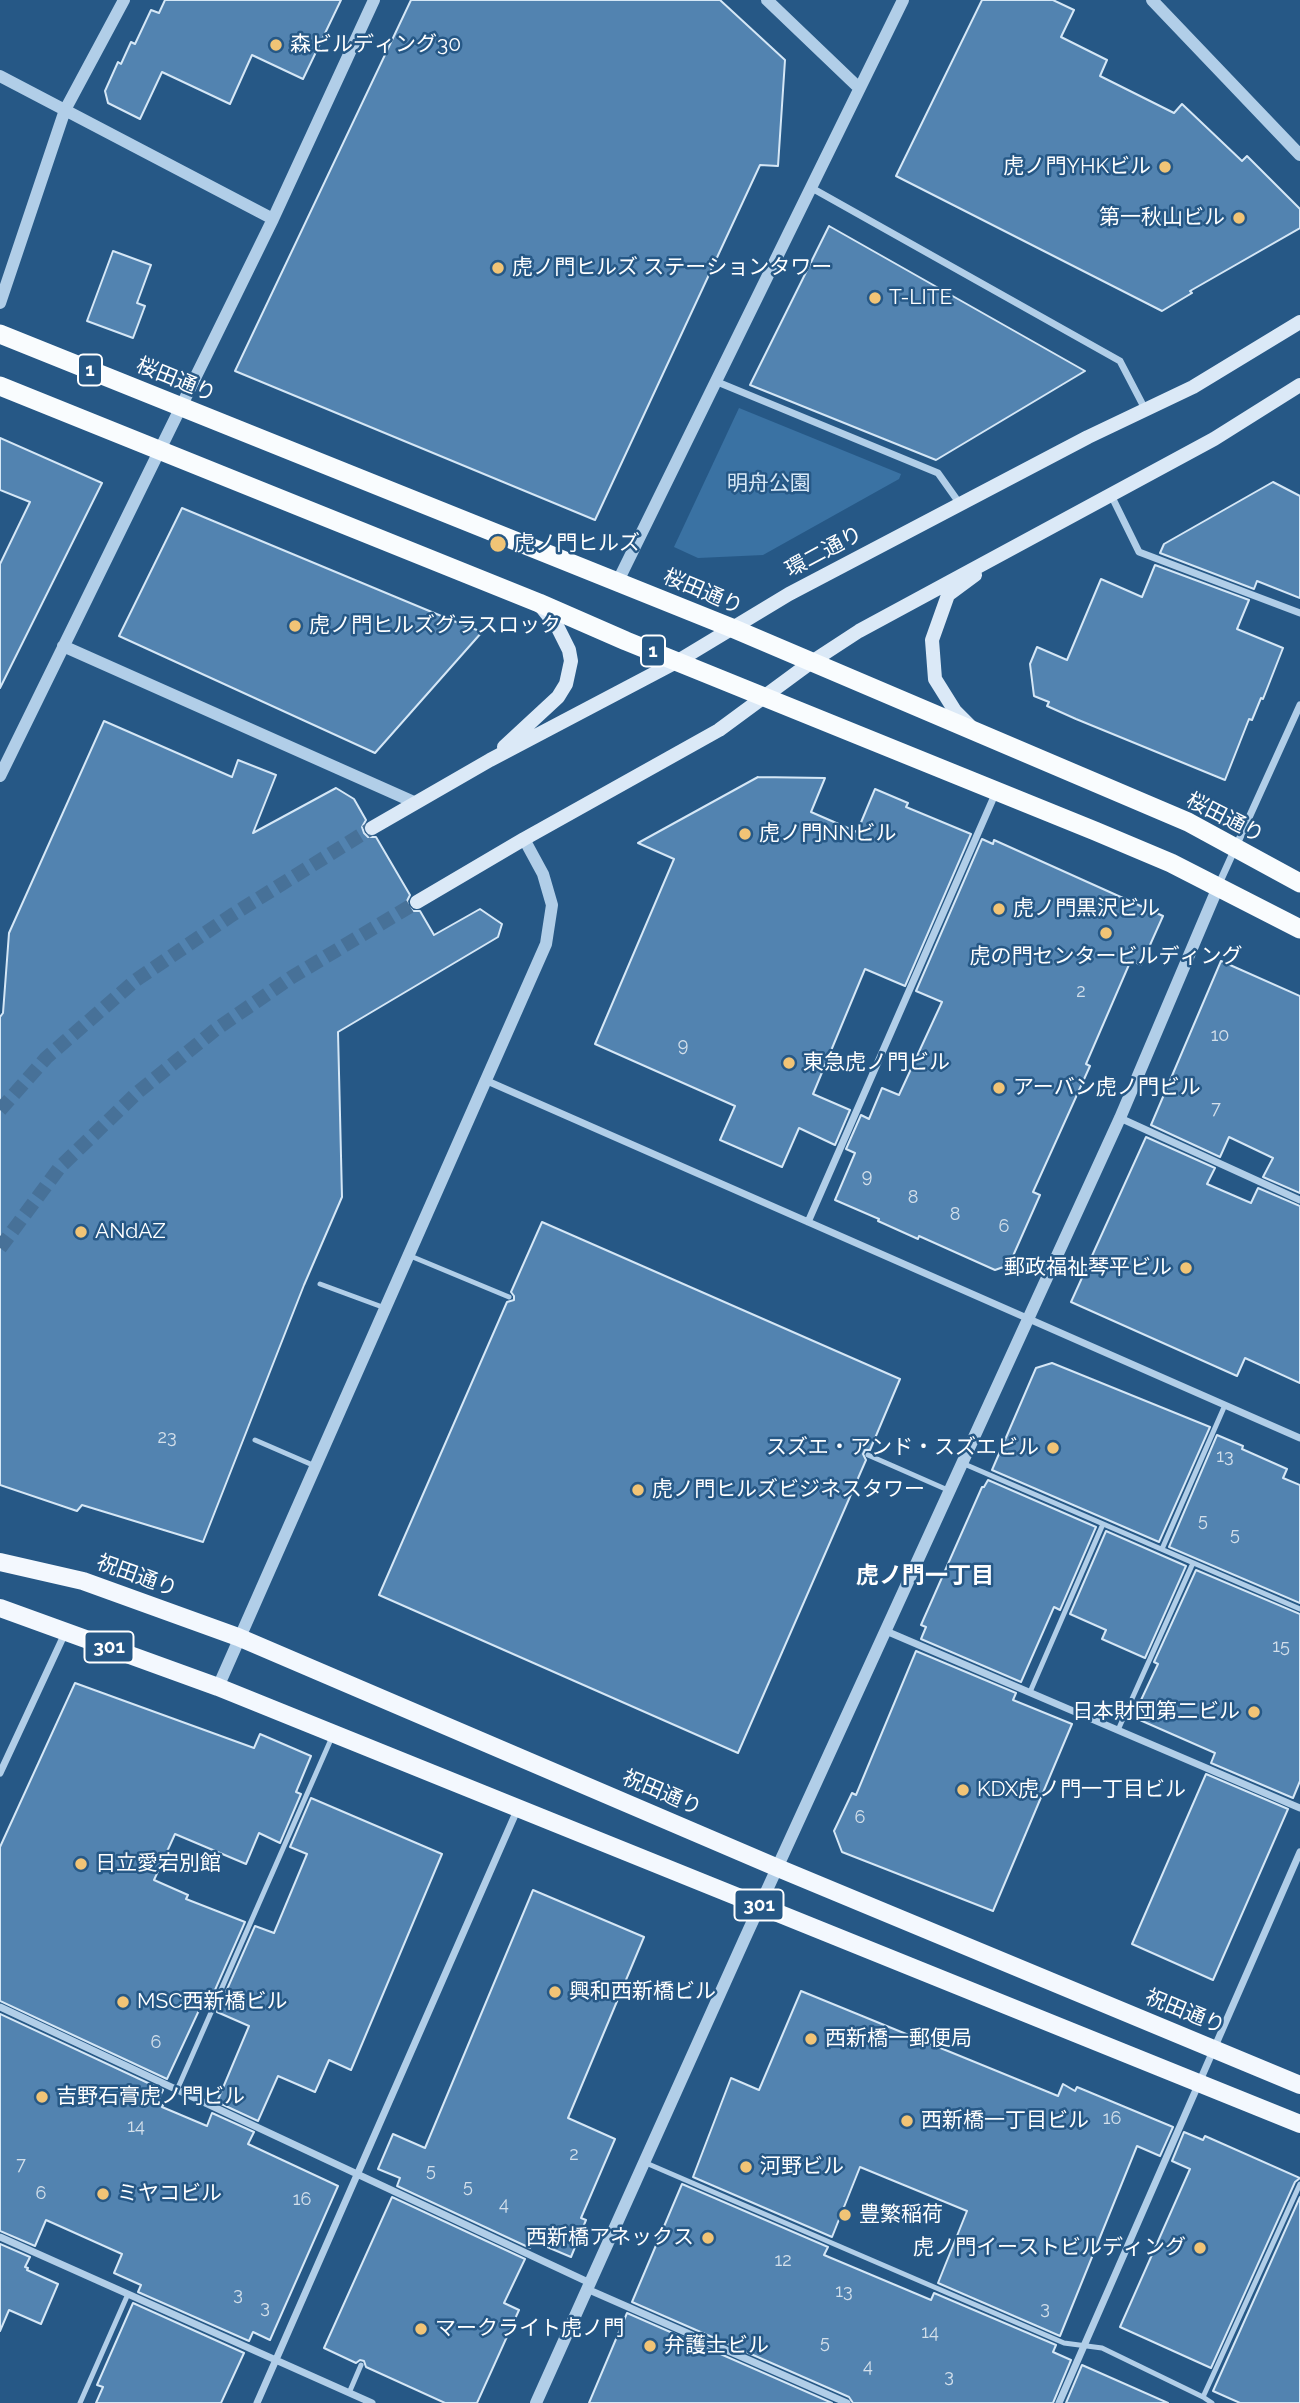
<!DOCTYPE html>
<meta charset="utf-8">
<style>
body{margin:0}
canvas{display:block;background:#265886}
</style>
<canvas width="1300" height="2403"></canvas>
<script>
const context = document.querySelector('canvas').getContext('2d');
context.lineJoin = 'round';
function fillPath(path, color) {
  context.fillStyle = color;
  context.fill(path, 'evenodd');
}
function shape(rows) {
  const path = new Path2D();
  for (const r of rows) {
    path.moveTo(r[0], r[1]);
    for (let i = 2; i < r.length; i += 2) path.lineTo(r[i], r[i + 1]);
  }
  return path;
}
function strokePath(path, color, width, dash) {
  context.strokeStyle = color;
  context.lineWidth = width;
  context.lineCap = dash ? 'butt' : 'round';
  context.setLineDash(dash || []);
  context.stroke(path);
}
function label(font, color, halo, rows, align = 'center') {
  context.font = font + ' Raleway,"Noto Sans JP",sans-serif';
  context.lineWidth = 5;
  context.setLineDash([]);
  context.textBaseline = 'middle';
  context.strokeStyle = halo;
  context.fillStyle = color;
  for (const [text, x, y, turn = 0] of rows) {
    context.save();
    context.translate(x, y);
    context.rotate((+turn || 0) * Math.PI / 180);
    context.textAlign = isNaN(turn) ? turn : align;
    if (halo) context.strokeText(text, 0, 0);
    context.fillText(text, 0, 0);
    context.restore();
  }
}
fillPath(shape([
 [739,408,901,474,899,479,763,555,698,558,674,547]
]), '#3a72a3');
const building = shape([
 [165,0,341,0,303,79,252,55,230,104,162,72,140,119,108,103,105,91,118,62,121,64,131,42,135,44,151,10,159,13,165,0],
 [411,0,720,0,785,60,778,166,760,165,595,520,235,371,411,0],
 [982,0,1053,0,1074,10,1061,37,1107,60,1100,76,1174,113,1182,104,1242,161,1247,156,1300,209,1300,228,1190,291,1192,293,1162,311,896,176,982,0],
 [829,226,1085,371,936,460,750,385,829,226],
 [113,251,151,265,137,303,145,306,133,338,87,321,113,251],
 [0,438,102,483,0,688,0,564,30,502,0,490,0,438],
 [1273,482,1300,496,1300,598,1257,581,1254,589,1160,553,1164,544,1273,482],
 [182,508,451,620,482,632,375,753,119,636,182,508],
 [1155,565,1249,600,1237,629,1283,648,1263,699,1261,698,1252,720,1249,719,1225,780,1076,719,1047,706,1049,702,1034,696,1030,664,1037,647,1067,660,1101,579,1142,597,1155,565],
 [104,721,232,777,238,760,276,775,253,833,336,788,354,799,366,820,362,827,364,833,368,837,376,837,410,895,407,901,408,906,413,911,420,911,434,935,480,909,502,924,498,937,338,1032,342,1197,304,1285,203,1542,82,1505,77,1511,0,1485,0,1017,3,1013,9,933,104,721],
 [758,777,825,778,811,812,857,832,875,789,908,803,906,807,971,834,905,986,865,969,813,1094,850,1110,835,1145,799,1128,782,1167,720,1140,735,1106,595,1044,674,859,638,843,758,777],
 [982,839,993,844,994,840,1163,916,1141,965,1131,960,1086,1064,1090,1066,1033,1192,1040,1195,1009,1265,995,1270,919,1236,918,1239,878,1221,879,1219,835,1200,855,1153,846,1149,861,1115,869,1119,882,1088,899,1095,942,1002,916,991,982,839],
 [1221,961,1300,996,1300,1193,1263,1177,1273,1158,1229,1137,1220,1157,1151,1125,1221,961],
 [1146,1137,1215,1168,1207,1184,1251,1203,1258,1188,1300,1206,1300,1383,1245,1358,1237,1376,1071,1302,1146,1137],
 [542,1222,900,1379,870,1450,865,1450,863,1454,866,1460,738,1753,379,1595,507,1302,514,1300,514,1296,511,1292,542,1222],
 [1052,1363,1210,1427,1159,1542,992,1470,1036,1368,1052,1363],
 [1217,1435,1243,1446,1242,1449,1287,1469,1283,1478,1300,1485,1300,1603,1169,1547,1217,1435],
 [988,1480,1096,1527,1060,1610,1054,1607,1021,1682,921,1639,926,1627,921,1625,982,1487,984,1487,988,1480],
 [1106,1531,1186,1566,1145,1658,1102,1639,1106,1630,1070,1614,1106,1531],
 [1196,1570,1300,1614,1300,1781,1293,1798,1211,1763,1215,1753,1133,1717,1158,1664,1154,1662,1196,1570],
 [916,1651,1016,1693,1013,1700,1072,1724,993,1911,842,1852,834,1831,852,1793,856,1795,916,1651],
 [75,1683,254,1748,260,1734,311,1756,296,1792,301,1794,280,1843,259,1833,246,1864,175,1834,154,1880,188,1895,186,1899,245,1922,207,2008,201,2006,167,2079,0,2001,0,1847,75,1683],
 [1206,1774,1288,1809,1213,1980,1132,1944,1206,1774],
 [311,1798,442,1854,351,2070,329,2060,315,2092,278,2076,258,2121,217,2102,249,2026,217,2012,255,1926,274,1933,307,1854,290,1847,311,1798],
 [533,1890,644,1937,568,2118,615,2139,581,2218,586,2220,571,2257,533,2241,530,2248,397,2186,400,2178,378,2169,393,2134,425,2148,533,1890],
 [801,1991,1058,2096,1063,2084,1075,2091,1077,2087,1173,2127,1160,2156,1137,2146,1060,2336,938,2283,967,2211,860,2167,832,2237,693,2177,731,2078,759,2090,801,1991],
 [0,2014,163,2090,157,2103,163,2105,162,2107,207,2126,212,2113,254,2132,248,2144,338,2186,270,2340,253,2332,249,2341,138,2292,141,2285,114,2273,122,2254,46,2220,35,2246,0,2231,0,2014],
 [1184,2132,1203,2140,1205,2136,1300,2178,1295,2182,1211,2368,1120,2327,1190,2169,1172,2161,1184,2132],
 [682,2184,828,2247,824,2255,931,2300,934,2293,1056,2345,1053,2352,1071,2360,1053,2403,853,2403,849,2397,632,2302,682,2184],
 [392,2197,525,2259,504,2303,519,2310,477,2403,445,2403,366,2367,364,2361,360,2360,356,2363,324,2348,392,2197],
 [1300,2197,1300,2403,1240,2403,1213,2391,1300,2197],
 [0,2244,30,2257,25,2267,28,2268,27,2270,58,2284,41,2324,9,2310,0,2331,0,2244],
 [133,2303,244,2353,221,2403,96,2403,103,2387,97,2385,133,2303],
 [627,2313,832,2403,589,2403,627,2313],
 [1082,2365,1168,2403,1066,2403,1082,2365]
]);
fillPath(building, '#5283b0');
strokePath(building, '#d5e7f6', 2);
strokePath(shape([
 [0,1110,46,1058,136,980,232,915,372,828],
 [0,1248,60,1167,138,1092,215,1030,292,977,417,902]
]), '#477198', 14, [14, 7]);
strokePath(shape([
 [408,1255,509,1297],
 [320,1284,385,1308],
 [255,1440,315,1466],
 [868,1455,950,1491],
 [962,1463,1300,1609],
 [1162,1549,1225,1405],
 [1030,1692,1103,1524],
 [1118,1730,1193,1563],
 [177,2090,332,1737],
 [646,2163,1064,2343,1102,2348,1203,2397,1212,2403],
 [349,2393,361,2365],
 [1203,2397,1300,2184],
 [80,2403,128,2294]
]), '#b1cee8', 5);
strokePath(shape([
 [810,187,1120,361,1145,409],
 [715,381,938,473,960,504],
 [1111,495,1139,552,1300,613],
 [1218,886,1300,705],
 [485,1080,1300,1438],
 [1120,1118,1300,1200],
 [808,1222,996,792],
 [886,1631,1300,1808],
 [0,1773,66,1631],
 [0,2007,590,2283],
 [0,2237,372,2403],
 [587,2289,847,2403],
 [257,2403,518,1808],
 [1059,2403,1300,1852]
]), '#b1cee8', 7);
strokePath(shape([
 [767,0,859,88],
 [1152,0,1300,155],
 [0,76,273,219],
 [0,303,65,110,124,0],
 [618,581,903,0],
 [63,646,416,803],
 [0,776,273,219,374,0],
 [218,1687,546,944,552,905,543,874,524,839],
 [536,2403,745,1938,1120,1118,1218,887]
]), '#b1cee8', 12);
strokePath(shape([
 [970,726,955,711,935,679,932,640,948,595,975,575],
 [504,747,558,697,566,684,571,661,569,650,558,628,539,604],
 [372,828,490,760,678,661,789,594,1088,437,1193,387,1300,322],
 [417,902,524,839,719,730,810,663,859,631,1214,439,1300,385]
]), '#dbe9f7', 14);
strokePath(shape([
 [0,1562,83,1581,238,1637,778,1868,1300,2085],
 [0,1608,218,1687,1300,2124]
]), '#f3f8fe', 18);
strokePath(shape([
 [0,334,732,628,1188,822,1300,883],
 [0,386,539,603,626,641,1095,831,1171,863,1300,929]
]), '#f9fcfe', 19);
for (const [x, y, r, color] of [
 [276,45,7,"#f1c476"],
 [1165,167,7,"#f1c476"],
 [1239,218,7,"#f1c476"],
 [498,268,7,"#f1c476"],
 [875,298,7,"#f1c476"],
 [498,544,9,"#f1c476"],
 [295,626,7,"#f1c476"],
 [745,834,7,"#f1c476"],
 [999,909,7,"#f1c476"],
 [1106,933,7,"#f1c476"],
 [789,1063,7,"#f1c476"],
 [999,1088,7,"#f1c476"],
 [81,1232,7,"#f1c476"],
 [1186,1268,7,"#f1c476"],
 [1053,1448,7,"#f1c476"],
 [638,1490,7,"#f1c476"],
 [1254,1712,7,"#f1c476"],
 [963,1790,7,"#f1c476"],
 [81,1864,7,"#f1c476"],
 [555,1992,7,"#f1c476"],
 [123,2002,7,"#f1c476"],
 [811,2039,7,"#f1c476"],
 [42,2097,7,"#f1c476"],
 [907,2121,7,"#f1c476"],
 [746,2167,7,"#f1c476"],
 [103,2194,7,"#f1c476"],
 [845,2215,7,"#f1c476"],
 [708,2238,7,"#f1c476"],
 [1200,2248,7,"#f1c476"],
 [421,2329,7,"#f1c476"],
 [650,2346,7,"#f1c476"]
]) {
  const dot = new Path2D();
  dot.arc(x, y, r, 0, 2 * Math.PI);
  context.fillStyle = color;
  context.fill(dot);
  strokePath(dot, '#265886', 2.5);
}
label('18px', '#d4e0eb', null, [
 ["2",1081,992],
 ["10",1220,1036],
 ["9",683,1046],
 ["7",1216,1109],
 ["9",867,1177],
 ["8",913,1198],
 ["8",955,1215],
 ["6",1004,1227],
 ["23",167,1438],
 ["13",1225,1457],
 ["5",1203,1521],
 ["5",1235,1535],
 ["15",1281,1647],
 ["6",860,1818],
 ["6",156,2043],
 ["16",1112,2119],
 ["14",136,2127],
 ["2",574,2155],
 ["7",21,2165],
 ["5",431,2171],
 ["5",468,2187],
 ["6",41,2194],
 ["16",302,2200],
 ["4",504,2205],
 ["12",783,2261],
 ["13",844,2292],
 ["3",238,2295],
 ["3",265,2308],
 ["3",1045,2309],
 ["14",930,2333],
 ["5",825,2343],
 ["4",868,2367],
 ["3",949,2377]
]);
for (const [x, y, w] of [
 [90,370,24],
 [653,651,24],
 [109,1647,49],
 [759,1905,49]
]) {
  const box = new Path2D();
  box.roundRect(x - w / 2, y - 15.5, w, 31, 5);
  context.fillStyle = '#265886';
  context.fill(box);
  strokePath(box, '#fff', 2);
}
label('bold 19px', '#fff', null, [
 ["1",90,370],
 ["1",653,651],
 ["301",109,1647],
 ["301",759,1905]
]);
label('21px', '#fff', '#265886', [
 ["森ビルディング30",290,45],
 ["虎ノ門YHKビル",1151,167,"right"],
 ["第一秋山ビル",1225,218,"right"],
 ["虎ノ門ヒルズ ステーションタワー",512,268],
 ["T-LITE",889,298],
 ["虎ノ門ヒルズ",514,544],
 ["虎ノ門ヒルズグラスロック",309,626],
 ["虎ノ門NNビル",759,834],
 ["虎ノ門黒沢ビル",1013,909],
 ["虎の門センタービルディング",1106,957,"center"],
 ["東急虎ノ門ビル",803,1063],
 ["アーバン虎ノ門ビル",1013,1088],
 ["ANdAZ",95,1232],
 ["郵政福祉琴平ビル",1172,1268,"right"],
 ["スズエ・アンド・スズエビル",1039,1448,"right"],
 ["虎ノ門ヒルズビジネスタワー",652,1490],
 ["日本財団第二ビル",1240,1712,"right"],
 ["KDX虎ノ門一丁目ビル",977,1790],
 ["日立愛宕別館",95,1864],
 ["興和西新橋ビル",569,1992],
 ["MSC西新橋ビル",137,2002],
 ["西新橋一郵便局",825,2039],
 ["吉野石膏虎ノ門ビル",56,2097],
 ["西新橋一丁目ビル",921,2121],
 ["河野ビル",760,2167],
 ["ミヤコビル",117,2194],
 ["豊繁稲荷",859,2215],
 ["西新橋アネックス",694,2238,"right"],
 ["虎ノ門イーストビルディング",1186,2248,"right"],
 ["マークライト虎ノ門",435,2329],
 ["弁護士ビル",664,2346]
], 'left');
label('21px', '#fff', '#265886', [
 ["桜田通り",176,380,22],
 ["環二通り",824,552,-28],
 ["桜田通り",703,592,23],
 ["桜田通り",1225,818,27],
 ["祝田通り",137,1576,20],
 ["祝田通り",662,1793,23],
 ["祝田通り",1185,2012,22]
]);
label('21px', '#d5e7f6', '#265886', [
 ["明舟公園",769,484]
]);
label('bold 23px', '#fff', '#265886', [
 ["虎ノ門一丁目",925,1576]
]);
</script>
